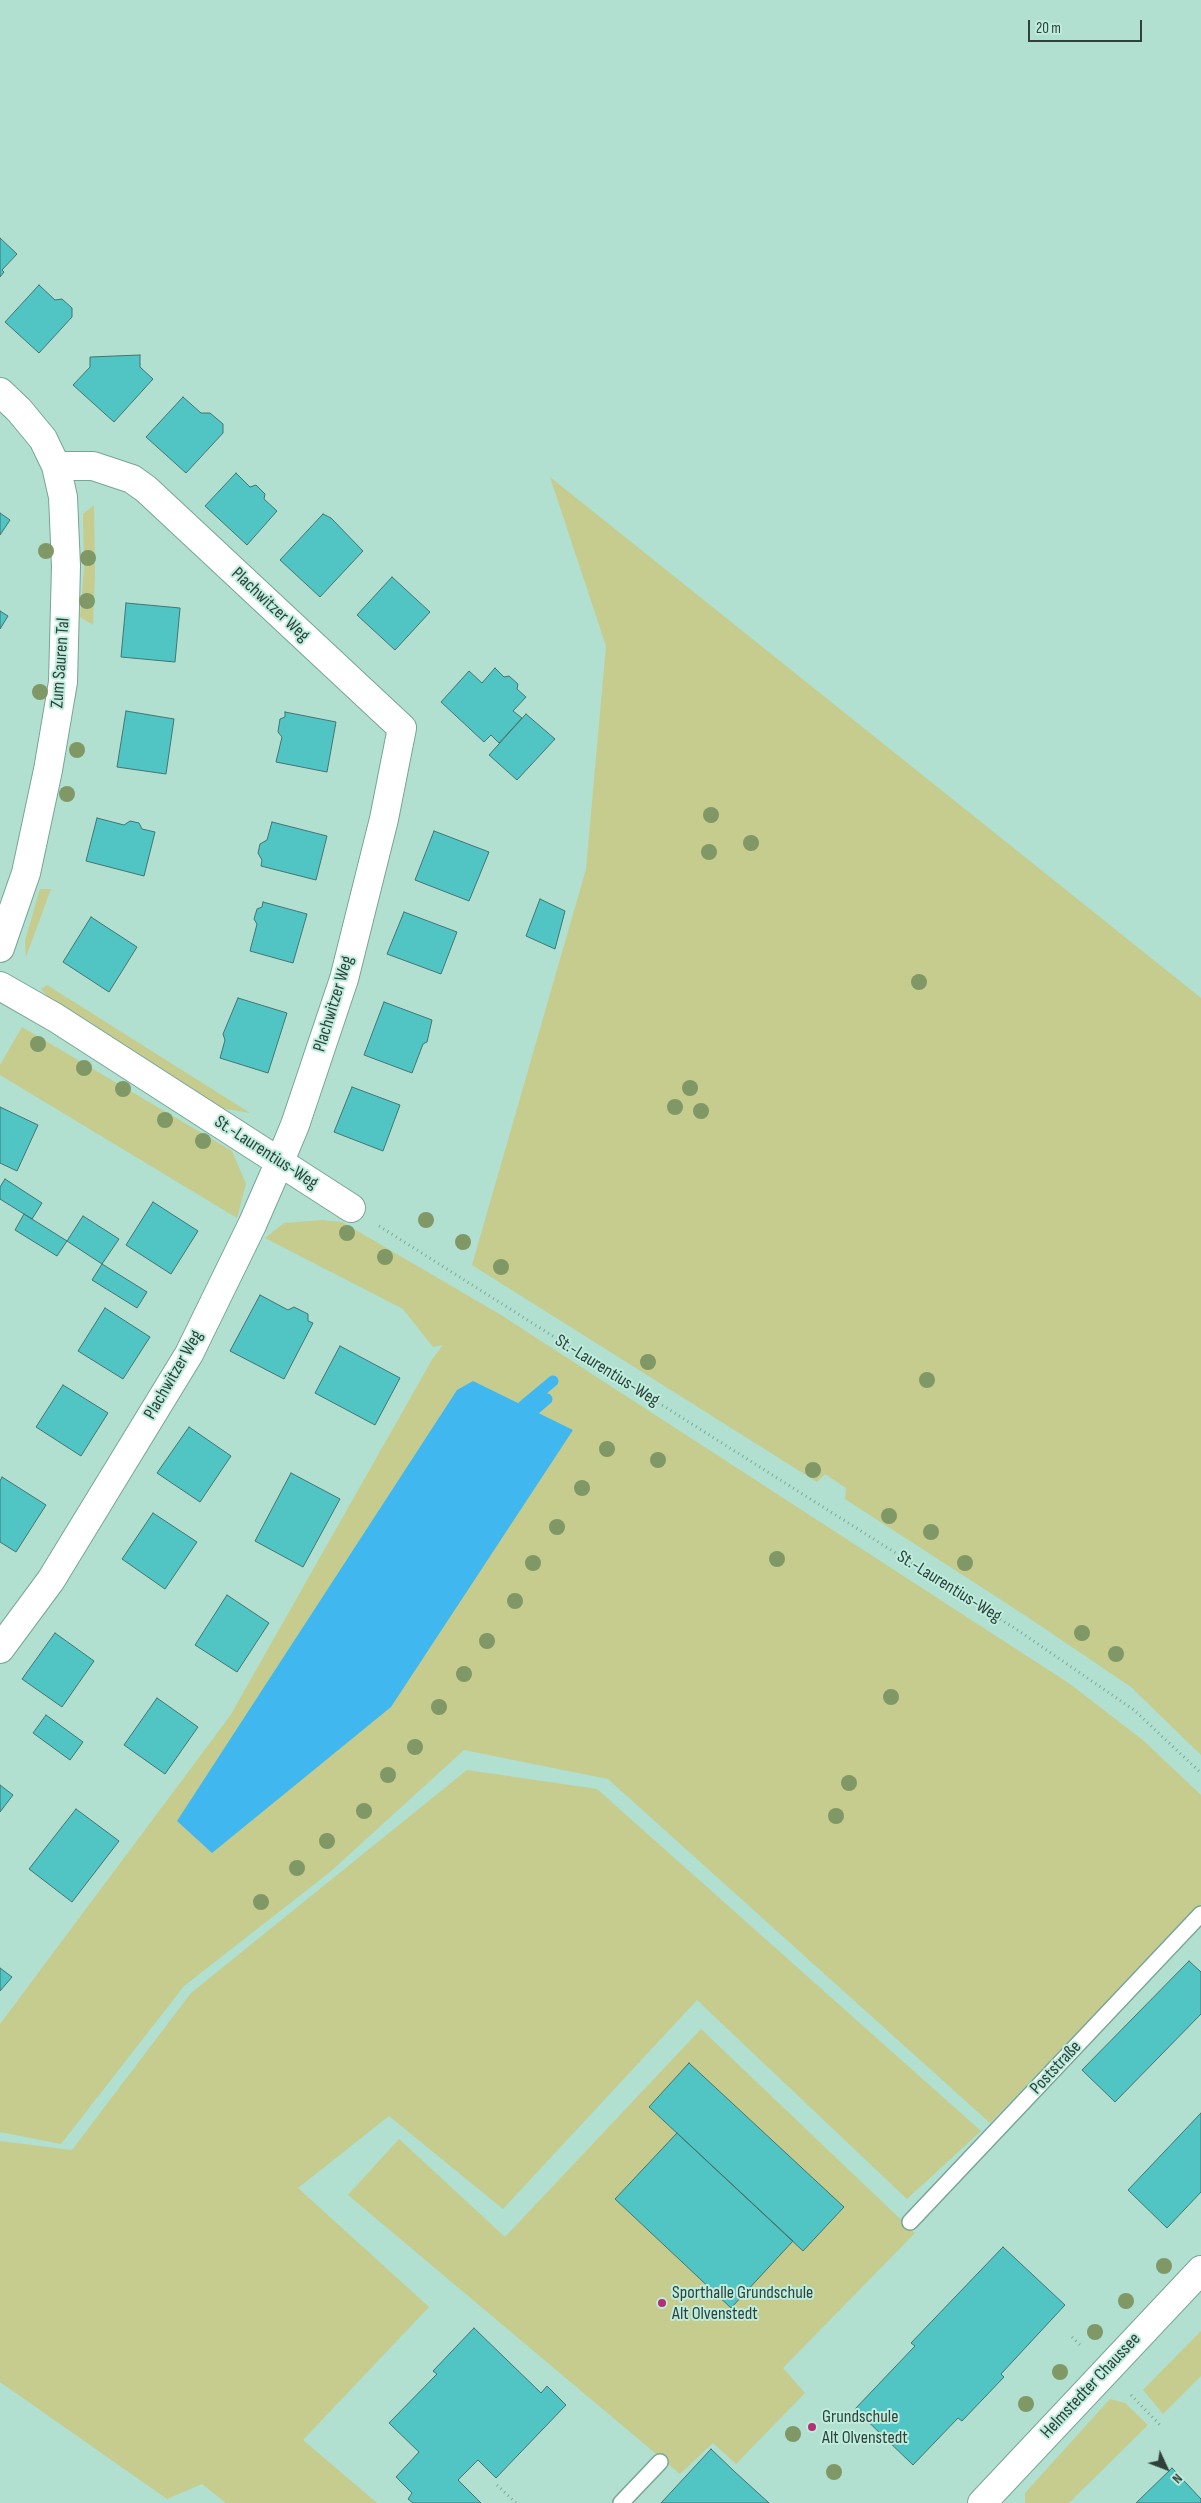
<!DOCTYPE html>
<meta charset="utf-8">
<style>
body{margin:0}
#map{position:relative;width:1201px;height:2503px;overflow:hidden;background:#b1dfd0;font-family:"Sofia Sans Condensed",sans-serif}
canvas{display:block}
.north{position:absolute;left:1141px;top:2443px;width:50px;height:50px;-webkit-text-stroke:4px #beedde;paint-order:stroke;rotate:133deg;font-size:14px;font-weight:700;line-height:20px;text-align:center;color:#2e413b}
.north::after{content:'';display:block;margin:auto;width:18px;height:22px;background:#2e413b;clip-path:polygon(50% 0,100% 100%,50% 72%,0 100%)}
.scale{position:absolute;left:1028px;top:20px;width:114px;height:22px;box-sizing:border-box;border:2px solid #2e413b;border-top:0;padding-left:6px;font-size:15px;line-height:18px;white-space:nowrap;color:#2e413b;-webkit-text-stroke:4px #beedde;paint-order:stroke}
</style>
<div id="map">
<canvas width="1201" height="2503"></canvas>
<div class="north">N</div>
<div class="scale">20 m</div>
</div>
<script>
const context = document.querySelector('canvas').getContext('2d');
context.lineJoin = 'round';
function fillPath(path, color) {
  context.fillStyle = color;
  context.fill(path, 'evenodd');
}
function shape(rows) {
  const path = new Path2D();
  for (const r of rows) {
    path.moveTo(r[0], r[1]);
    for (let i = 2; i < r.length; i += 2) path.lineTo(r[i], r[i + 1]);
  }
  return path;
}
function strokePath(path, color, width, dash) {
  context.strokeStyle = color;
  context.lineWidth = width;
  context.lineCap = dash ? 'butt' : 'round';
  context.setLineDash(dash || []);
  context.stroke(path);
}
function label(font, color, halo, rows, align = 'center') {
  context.font = font + ' "Sofia Sans Condensed",sans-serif';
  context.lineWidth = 4;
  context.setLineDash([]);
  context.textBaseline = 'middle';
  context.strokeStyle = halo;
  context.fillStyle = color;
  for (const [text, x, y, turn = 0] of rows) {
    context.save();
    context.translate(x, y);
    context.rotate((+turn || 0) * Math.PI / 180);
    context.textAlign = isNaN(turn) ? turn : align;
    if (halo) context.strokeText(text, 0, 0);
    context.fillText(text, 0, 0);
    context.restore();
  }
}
fillPath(shape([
 [550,477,1201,998,1201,1755,1131,1687,1026,1616,845,1499,846,1488,825,1474,817,1482,472,1265,586,869,606,646],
 [94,505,95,575,93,625,80,617,84,569,83,514],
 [40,889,51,889,26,957,25,941],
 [47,985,250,1113,221,1108,48,997,41,989],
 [22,1027,232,1151,246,1184,237,1218,0,1075,0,1065],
 [322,1220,342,1222,501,1315,1070,1684,1144,1741,1201,1795,1201,1904,990,2123,608,1779,464,1750,330,1872,184,1986,61,2144,0,2132,0,2024,230,1716,433,1358,443,1345,433,1347,403,1309,265,1238,284,1223],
 [467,1770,597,1789,981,2131,907,2199,697,2000,503,2209,389,2116,298,2188,429,2307,303,2440,377,2503,226,2503,202,2484,167,2499,0,2382,0,2141,72,2150,191,1993],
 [701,2029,915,2233,783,2368,805,2393,736,2464,713,2443,680,2474,348,2195,399,2139,505,2237],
 [1201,2331,1201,2376,1163,2414,1143,2390],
 [1110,2399,1125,2403,1148,2425,1069,2503,1025,2503,1025,2493]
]), '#c5cc8e');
fillPath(shape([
 [473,1381,573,1430,391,1707,212,1853,177,1821,457,1390]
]), '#41b7ef');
strokePath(shape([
 [523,1406,553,1381],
 [533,1411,547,1399]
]), '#41b7ef', 11);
const building = shape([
 [0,238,17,254,2,270,4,272,0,277,0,238],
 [39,285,55,300,62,299,72,308,72,317,39,353,5,322,39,285],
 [140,355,140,367,153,379,114,422,73,385,90,367,90,357,140,355],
 [183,397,201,413,210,413,223,424,223,433,186,473,146,437,183,397],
 [236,473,250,487,256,485,265,494,264,499,277,511,247,545,205,506,236,473],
 [0,513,10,520,0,535,0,513],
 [323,514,331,518,363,551,320,597,280,560,323,514],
 [392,577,430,612,395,650,357,615,392,577],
 [126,603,180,608,175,662,121,657,126,603],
 [0,611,8,616,0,629,0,611],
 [495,668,504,677,509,676,518,684,517,689,526,697,513,711,522,718,499,743,491,735,484,742,441,702,469,671,482,683,495,668],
 [126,711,174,719,166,774,117,767,126,711],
 [285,712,336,722,327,772,276,762,282,737,278,732,280,719,285,717,285,712],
 [526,714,555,739,517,780,489,755,526,714],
 [97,818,124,825,130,821,139,823,142,829,155,832,144,876,86,861,97,818],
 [272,822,327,836,316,880,261,866,262,860,258,853,260,844,267,840,272,822],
 [434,831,489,852,469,901,415,880,434,831],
 [540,899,565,911,555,949,526,936,540,899],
 [263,902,307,914,293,963,250,951,257,924,254,919,257,909,262,907,263,902],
 [404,912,457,932,441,974,387,954,404,912],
 [91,917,137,947,109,992,63,962,91,917],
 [238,998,287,1013,268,1073,220,1058,225,1040,223,1034,238,998],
 [384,1002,432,1020,427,1042,423,1044,412,1073,364,1055,384,1002],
 [352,1087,400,1105,383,1151,334,1132,352,1087],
 [0,1107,38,1125,17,1171,0,1163,0,1107],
 [5,1179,42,1203,32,1219,0,1199,0,1187,5,1179],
 [153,1202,198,1231,171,1274,126,1245,153,1202],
 [24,1214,67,1241,57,1256,15,1230,24,1214],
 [83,1216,119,1239,102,1264,67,1241,83,1216],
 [102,1264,147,1292,137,1308,92,1280,102,1264],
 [260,1295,288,1310,294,1307,308,1314,308,1321,313,1323,284,1379,230,1351,260,1295],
 [105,1308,150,1337,123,1379,78,1351,105,1308],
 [340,1346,400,1378,375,1425,315,1393,340,1346],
 [63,1385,108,1413,81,1456,36,1427,63,1385],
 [189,1427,231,1456,200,1502,157,1473,189,1427],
 [291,1473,340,1499,303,1567,255,1541,291,1473],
 [2,1477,46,1505,16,1552,0,1542,0,1481,2,1477],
 [153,1513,197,1542,165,1589,122,1559,153,1513],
 [227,1595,269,1623,237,1672,195,1645,227,1595],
 [55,1633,94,1661,62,1707,22,1679,55,1633],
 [157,1698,198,1727,165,1774,124,1745,157,1698],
 [46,1715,83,1742,70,1760,33,1733,46,1715],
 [0,1785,13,1795,0,1812,0,1785],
 [76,1809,119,1841,72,1902,29,1869,76,1809],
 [1189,1961,1201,1972,1201,2014,1115,2102,1082,2070,1189,1961],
 [0,1968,12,1977,0,1991,0,1968],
 [689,2063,844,2207,803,2251,649,2107,689,2063],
 [1201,2113,1201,2192,1167,2228,1128,2190,1201,2113],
 [677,2133,793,2241,731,2308,615,2199,677,2133],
 [1003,2247,1065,2305,1001,2374,1004,2377,962,2421,958,2418,913,2465,855,2409,915,2346,911,2343,1003,2247],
 [474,2328,541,2393,547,2386,566,2405,496,2478,478,2460,458,2480,481,2503,413,2503,408,2499,412,2493,396,2477,419,2452,389,2423,437,2374,433,2371,474,2328],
 [711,2449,735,2472,769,2503,661,2503,711,2449],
 [1172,2468,1201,2499,1201,2503,1136,2503,1172,2468]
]);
fillPath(building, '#50c5c3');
strokePath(building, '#447473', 1);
const lane = shape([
 [910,2222,1201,1914],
 [621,2503,660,2462]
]);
const street = shape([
 [0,392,19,410,43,439,56,466,63,497,66,566,63,682,48,770,26,873,0,948],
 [0,986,56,1018,351,1208],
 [0,1649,51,1580,189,1354,252,1225,280,1161,295,1125,344,979,384,819,402,728,146,489,132,479,93,466,56,466]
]);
const secondary = shape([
 [982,2503,1201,2270]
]);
strokePath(lane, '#78a597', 18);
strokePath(street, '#78a597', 30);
strokePath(secondary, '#78a597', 30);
strokePath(shape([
 [379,1226,1019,1631,1134,1710,1201,1773],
 [1072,2337,1082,2347],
 [1131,2395,1160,2425],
 [497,2485,516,2503]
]), '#82a69a', 3, [1, 4]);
strokePath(lane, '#fff', 15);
strokePath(street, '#fff', 28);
strokePath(secondary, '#fff', 28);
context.fillStyle = '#809865';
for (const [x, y] of [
 [46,551],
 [88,558],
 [87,601],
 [40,692],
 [77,750],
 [67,794],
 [711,815],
 [751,843],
 [709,852],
 [919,982],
 [38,1044],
 [84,1068],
 [690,1088],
 [123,1089],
 [675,1107],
 [701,1111],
 [165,1120],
 [203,1141],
 [426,1220],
 [347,1233],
 [463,1242],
 [385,1257],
 [501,1267],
 [648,1362],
 [927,1380],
 [607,1449],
 [658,1460],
 [813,1470],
 [582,1488],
 [889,1516],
 [557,1527],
 [931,1532],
 [777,1559],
 [533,1563],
 [965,1563],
 [515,1601],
 [1082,1633],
 [487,1641],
 [1116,1654],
 [464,1674],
 [891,1697],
 [439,1707],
 [415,1747],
 [388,1775],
 [849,1783],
 [364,1811],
 [836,1816],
 [327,1841],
 [297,1868],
 [261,1902],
 [1164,2266],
 [1126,2301],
 [1095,2332],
 [1060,2372],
 [1026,2404],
 [793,2434],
 [834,2472]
]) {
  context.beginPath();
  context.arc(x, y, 8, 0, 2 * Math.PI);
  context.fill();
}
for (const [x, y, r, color] of [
 [662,2303,5,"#b42f74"],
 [812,2427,5,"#b42f74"]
]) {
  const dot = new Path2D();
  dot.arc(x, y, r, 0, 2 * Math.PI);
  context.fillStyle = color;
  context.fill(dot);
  strokePath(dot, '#beedde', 2);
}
label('18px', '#2e413b', '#beedde', [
 ["Plachwitzer Weg",270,605,43],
 ["Zum Sauren Tal",61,663,-86],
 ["Plachwitzer Weg",334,1004,-73],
 ["St.-Laurentius-Weg",266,1153,33],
 ["St.-Laurentius-Weg",607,1371,32],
 ["Plachwitzer Weg",174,1375,-60],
 ["St.-Laurentius-Weg",949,1587,32],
 ["Poststraße",1056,2068,-47],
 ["Helmstedter Chaussee",1091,2386,-47]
]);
label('18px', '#2e413b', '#beedde', [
 ["Sporthalle Grundschule",672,2293],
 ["Alt Olvenstedt",672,2314],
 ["Grundschule",822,2417],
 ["Alt Olvenstedt",822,2438]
], 'left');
</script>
